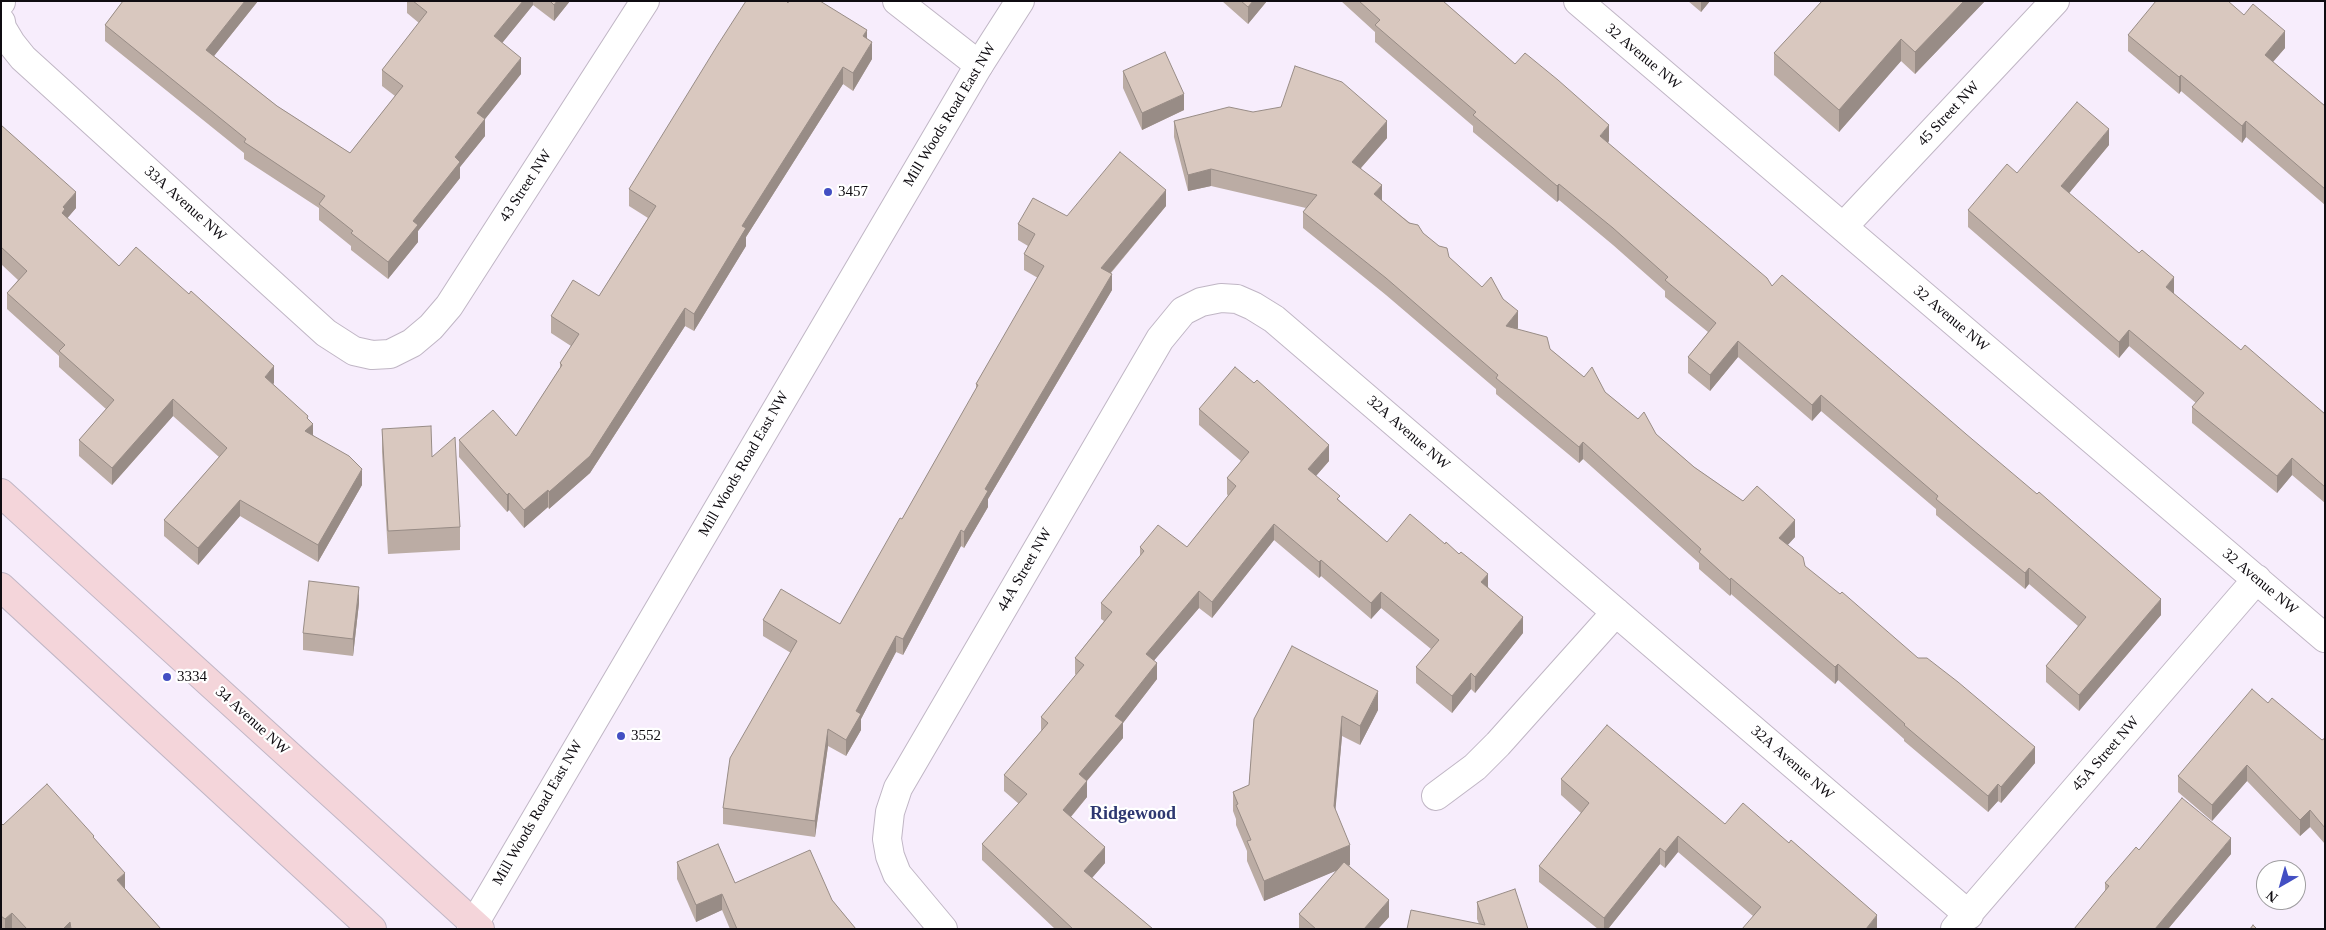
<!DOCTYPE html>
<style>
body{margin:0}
#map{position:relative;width:2326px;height:930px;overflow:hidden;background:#f7edfc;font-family:Georgia,serif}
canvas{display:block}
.frame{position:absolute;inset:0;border:2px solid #0f0c11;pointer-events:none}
.north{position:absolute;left:2256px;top:860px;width:50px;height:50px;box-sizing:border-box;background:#fff;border:1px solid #9f9ea0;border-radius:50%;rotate:218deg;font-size:14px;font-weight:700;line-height:20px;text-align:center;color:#0f0c11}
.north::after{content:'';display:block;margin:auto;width:18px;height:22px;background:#434fc3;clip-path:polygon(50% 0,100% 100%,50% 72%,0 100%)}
</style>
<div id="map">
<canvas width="2326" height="930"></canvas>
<div class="frame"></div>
<div class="north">N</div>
</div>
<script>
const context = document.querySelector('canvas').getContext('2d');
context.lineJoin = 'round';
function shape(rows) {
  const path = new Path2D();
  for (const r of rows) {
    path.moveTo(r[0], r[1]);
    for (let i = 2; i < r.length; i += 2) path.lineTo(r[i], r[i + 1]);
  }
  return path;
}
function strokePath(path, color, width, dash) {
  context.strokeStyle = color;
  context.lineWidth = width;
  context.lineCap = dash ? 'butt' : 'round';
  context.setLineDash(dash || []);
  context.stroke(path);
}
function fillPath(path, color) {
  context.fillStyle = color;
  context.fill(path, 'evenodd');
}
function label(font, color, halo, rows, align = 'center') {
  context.font = font + ' Georgia,serif';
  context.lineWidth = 4.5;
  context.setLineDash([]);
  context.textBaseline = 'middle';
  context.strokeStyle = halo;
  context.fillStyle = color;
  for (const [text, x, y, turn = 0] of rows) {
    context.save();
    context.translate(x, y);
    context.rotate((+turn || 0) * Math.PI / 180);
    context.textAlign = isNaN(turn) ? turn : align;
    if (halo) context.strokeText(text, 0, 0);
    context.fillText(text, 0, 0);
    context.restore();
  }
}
const minor = shape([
 [897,1,979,65],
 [1578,1,2325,638],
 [1,2,1,1],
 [1,22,2,28,11,43,23,58,326,333,354,351,372,355,390,354,412,343,431,327,449,306,645,1],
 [1843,227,2055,1],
 [1436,796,1475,767,1498,744,1616,612],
 [943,929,897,874,890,856,887,839,890,812,898,788,1160,339,1183,311,1201,302,1221,298,1237,299,1253,306,1274,319,1969,915],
 [1955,929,2257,579]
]);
const tertiary = shape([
 [471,929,979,65,1020,1]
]);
const secondary = shape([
 [1,493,480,929],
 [1,587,372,929]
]);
strokePath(minor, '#c0b6c5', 30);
strokePath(tertiary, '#c0b6c5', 30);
strokePath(secondary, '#c0b6c5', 30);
strokePath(minor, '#fff', 28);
strokePath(tertiary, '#fff', 28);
strokePath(secondary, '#f4d5da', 28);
fillPath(shape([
 [123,1,258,1,214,56,277,106,350,153,395,96,382,86,382,70,419,23,407,13,407,1,570,1,554,21,533,5,502,43,521,74,485,119,485,136,460,167,460,178,418,231,418,242,388,279,351,250,351,246,319,220,319,208,244,159,244,153,105,41,105,25],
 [1222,1,1267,1,1248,24],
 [1341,1,1443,1,1515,64,1609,141,1608,143,1772,286,2161,615,2079,711,2046,682,2046,666,2078,626,2029,584,2025,589,1973,546,1936,515,1936,509,1821,411,1812,421,1738,357,1710,391,1688,373,1688,357,1708,332,1665,297,1665,291,1613,245,1559,200,1557,202,1473,132,1473,126,1375,42,1375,32],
 [1688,1,1710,1,1701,12],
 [1822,1,1985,1,1915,74,1901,61,1839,132,1774,75,1774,53],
 [788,3,867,38,872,59,853,91,843,84,746,237,746,246,694,331,685,326,590,473,549,509,548,507,524,528,509,510,507,512,459,457,459,440,516,436,560,368,560,363,571,346,551,333,551,316,599,296,648,218,629,206,629,189],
 [2244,15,2285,48,2273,62,2325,106,2325,205,2246,137,2242,143,2181,91,2179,94,2128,51,2128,35],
 [1123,71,1184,110,1142,130,1123,88],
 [1253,112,1387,138,1361,168,1382,201,1423,233,1449,257,1518,328,1517,329,1550,349,1584,377,1605,392,1656,434,1694,467,1795,537,1787,545,1805,566,2035,763,2001,803,1998,801,1988,812,1904,741,1904,739,1838,680,1835,684,1731,594,1730,596,1699,569,1699,563,1583,459,1579,463,1496,394,1496,389,1386,295,1303,228,1303,212,1306,208,1211,186,1188,191,1174,137,1174,121],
 [1,125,76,208,67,218,119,266,274,383,273,384,308,420,313,435,362,485,318,562,240,516,198,565,164,536,164,520,219,457,173,416,112,485,79,456,79,440,106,409,59,367,59,356,7,309,7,293,18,280,1,264],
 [2109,145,2069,193,2174,294,2241,350,2325,414,2325,503,2292,475,2277,493,2192,423,2192,407,2196,403,2129,346,2119,358,1968,227,1968,210,2017,173],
 [1166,206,1111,273,1112,290,988,499,988,507,964,548,961,546,903,655,896,652,861,719,861,730,846,756,828,746,815,837,723,824,723,808,791,653,763,636,763,620,840,624,902,519,976,389,976,384,1038,278,1024,270,1024,254,1028,246,1018,240,1018,224,1067,216],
 [1199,409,1329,461,1316,476,1340,501,1387,542,1488,587,1523,633,1475,693,1471,689,1452,713,1416,683,1416,667,1431,649,1381,608,1371,619,1321,576,1319,578,1274,540,1212,618,1199,608,1154,660,1157,679,1123,723,1123,738,1087,781,1087,797,1071,817,1105,863,1092,878,1153,929,1055,929,982,860,982,844,1019,804,1004,791,1004,775,1041,731,1041,717,1076,675,1075,674,1075,658,1104,621,1101,619,1101,603,1140,556,1140,547,1187,547,1228,496,1227,494,1227,478,1241,461,1199,425],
 [382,429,432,457,460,527,460,550,388,554,382,452],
 [359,603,353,656,303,650,303,633],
 [2268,703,2322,740,2325,738,2325,844,2310,827,2300,836,2247,781,2212,821,2178,792,2178,776],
 [1378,710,1360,745,1342,736,1335,810,1350,865,1349,865,1389,917,1378,929,1299,929,1299,914,1337,870,1264,901,1247,861,1247,851,1236,825,1236,819,1233,811,1233,792,1249,785,1254,719],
 [1561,779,1725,824,1877,929,1753,916,1678,852,1665,868,1660,864,1608,929,1598,929,1539,882,1539,866,1581,813,1561,795],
 [1,823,3,825,94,839,125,889,161,929,1,929],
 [2139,850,2231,854,2168,929,2074,929,2105,891,2105,883],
 [677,862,735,883,832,900,856,929,730,929,722,910,696,922,677,879],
 [1477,902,1528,929,1407,929,1479,924,1477,919]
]), '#bbaca4');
fillPath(shape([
 [245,1,258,1,206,66,206,50],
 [523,1,533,1,533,5,494,53,494,36],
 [557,1,570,1,554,21,554,5],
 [1253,1,1267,1,1248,24,1248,7],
 [1701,1,1710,1,1701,12],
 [1964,1,1985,1,1915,74,1915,52],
 [867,30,867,48,863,36],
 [2285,31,2285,48,2265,71,2265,55],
 [1901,39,1901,61,1839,132,1839,110],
 [872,42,872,59,853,91,853,73],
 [521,58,521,74,477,129,477,113],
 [843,67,843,84,746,237,746,246,694,331,694,314,742,226],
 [2181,75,2181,91,2179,94,2179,77],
 [1184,94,1184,110,1142,130,1142,113],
 [485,119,485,136,460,167,460,178,418,231,418,242,388,279,388,262,413,221,455,157],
 [1387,121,1387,138,1352,178,1352,162],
 [2246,121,2246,137,2242,143,2242,126],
 [1609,125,1609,141,1600,152,1600,136],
 [2109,129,2109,145,2061,203,2061,186],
 [1211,169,1211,186,1188,191,1188,175],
 [1559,184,1559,200,1557,202,1557,186],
 [1382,185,1382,202,1374,194],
 [1166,190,1166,206,1101,284,1101,268],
 [76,192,76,208,65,221,62,213,63,207],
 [1112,274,1112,290,988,499,988,507,964,548,964,532,985,489],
 [2174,277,2174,294,2166,304,2166,287],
 [685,308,685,326,590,473,549,509,549,492],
 [1518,311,1518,328,1506,343,1506,326],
 [2129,330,2129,346,2119,358,2119,342],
 [1738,341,1738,357,1710,391,1710,375],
 [274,366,274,383,265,393,265,377],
 [1821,395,1821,411,1812,421,1812,405],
 [173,399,173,416,112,485,112,468],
 [308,416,308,428,313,424,313,440,305,431,307,418],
 [1583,442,1583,459,1579,463,1579,447],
 [1329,445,1329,461,1308,485,1308,469],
 [2292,458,2292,475,2277,493,2277,476],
 [362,469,362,485,318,562,318,545],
 [548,490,548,507,524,528,524,510],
 [509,493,509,510,507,512,507,495],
 [240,500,240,516,198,565,198,548],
 [1795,520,1795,537,1779,555,1779,538],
 [1274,524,1274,540,1212,618,1212,602],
 [961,530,961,546,903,655,903,639],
 [1321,560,1321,576,1319,578,1319,562],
 [2029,568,2029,584,2025,589,2025,573],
 [1488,574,1488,590,1481,582],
 [1731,578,1731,594,1730,596,1730,580],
 [359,587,359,603,353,656,353,639],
 [1199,591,1199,608,1146,670,1146,654],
 [1381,592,1381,608,1371,619,1371,603],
 [2161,599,2161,615,2079,711,2079,695],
 [1523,617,1523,633,1475,693,1475,677],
 [896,636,896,652,861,719,861,730,846,756,846,740,856,711],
 [1157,663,1157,679,1123,723,1123,738,1079,790,1079,774,1115,716],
 [1838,664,1838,680,1835,684,1835,667],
 [1471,673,1471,689,1452,713,1452,696],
 [1378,691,1378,710,1360,745,1360,726],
 [1342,716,1342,736,1334,826,1334,806],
 [828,729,828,746,815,837,815,821],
 [2035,747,2035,763,2001,803,2001,787],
 [2247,765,2247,781,2212,821,2212,805],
 [1087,781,1087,797,1063,826,1063,810],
 [1998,784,1998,801,1988,812,1988,796],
 [2310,810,2310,827,2300,836,2300,820],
 [1678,836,1678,852,1665,868,1665,852],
 [2231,838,2231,854,2168,929,2155,929],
 [1350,845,1350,865,1264,901,1264,881],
 [1105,847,1105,863,1084,887,1084,871],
 [1660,848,1660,864,1608,929,1604,929,1604,918],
 [125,873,125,894,117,880],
 [722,894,722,910,696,922,696,905],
 [1389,900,1389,917,1378,929,1364,929],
 [12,913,12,929,5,929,5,919],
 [1877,915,1877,929,1866,929],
 [70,922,70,929,63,929]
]), '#988c86');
const building = shape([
 [123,1,245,1,206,50,277,106,350,153,403,86,382,70,427,12,413,1,523,1,494,36,521,58,477,113,485,119,455,157,460,162,413,221,418,225,388,262,351,233,353,231,319,204,325,196,244,142,246,139,105,25,123,1],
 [550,1,557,1,554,5,550,1],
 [746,1,786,1,788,3,789,1,820,1,867,30,863,36,872,42,853,73,843,67,742,226,746,228,694,314,685,308,590,456,549,492,548,490,524,510,509,493,507,495,459,440,493,410,516,436,562,365,560,363,579,334,551,316,573,280,599,296,656,206,629,189,717,46,746,1],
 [1241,1,1253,1,1248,7,1241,1],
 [1359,1,1443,1,1515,64,1525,53,1558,80,1609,125,1600,136,1767,278,1772,286,1782,275,1966,434,2037,494,2039,492,2161,599,2079,695,2046,666,2086,617,2029,568,2025,573,1973,530,1936,499,1938,496,1821,395,1812,405,1738,341,1710,375,1688,357,1716,323,1665,280,1668,277,1613,228,1559,184,1557,186,1473,115,1476,112,1375,25,1380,20,1359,1],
 [1822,1,1964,1,1915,52,1901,39,1839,110,1774,53,1822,1],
 [2156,1,2228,1,2244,15,2253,4,2285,31,2265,55,2325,106,2325,189,2246,121,2242,126,2181,75,2179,77,2128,35,2156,1],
 [1165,52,1184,94,1142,113,1123,71,1165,52],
 [1295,66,1342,82,1387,121,1352,162,1382,185,1374,194,1409,223,1418,225,1423,233,1439,246,1447,248,1449,257,1482,287,1491,277,1503,299,1518,311,1506,326,1547,337,1550,349,1584,377,1592,367,1605,392,1638,419,1644,412,1656,434,1694,467,1743,501,1757,486,1795,520,1779,538,1803,557,1805,566,1840,594,1842,592,1918,658,1927,658,1958,682,2035,747,2001,787,1998,784,1988,796,1904,725,1905,724,1838,664,1835,667,1731,578,1730,580,1699,552,1701,549,1583,442,1579,447,1496,378,1498,375,1386,278,1303,212,1317,195,1211,169,1188,175,1174,121,1229,107,1253,112,1281,107,1295,66],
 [2077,102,2109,129,2061,186,2139,253,2142,250,2174,277,2166,287,2241,350,2245,345,2325,414,2325,487,2292,458,2277,476,2192,407,2204,393,2129,330,2119,342,1968,210,2007,164,2017,173,2077,102],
 [1,125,76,192,63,207,65,209,62,213,119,266,136,247,189,294,191,291,274,366,265,377,308,416,307,418,313,424,305,431,349,456,362,469,318,545,240,500,198,548,164,520,227,448,173,399,112,468,79,440,114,400,59,351,65,345,7,293,27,271,1,247,1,125],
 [1120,152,1166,190,1101,268,1112,274,985,489,988,491,964,532,961,530,903,639,896,636,856,711,861,714,846,740,828,729,815,821,723,808,730,758,797,641,763,620,781,589,840,624,900,518,902,519,944,445,978,385,976,384,1044,266,1024,254,1035,234,1018,224,1033,198,1067,216,1120,152],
 [1235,367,1254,383,1257,380,1329,445,1308,469,1340,496,1337,499,1387,542,1410,514,1445,544,1446,542,1459,554,1461,552,1488,574,1481,582,1523,617,1475,677,1471,673,1452,696,1416,667,1439,640,1381,592,1371,603,1321,560,1319,562,1274,524,1212,602,1199,591,1146,654,1157,663,1115,716,1123,722,1079,774,1087,781,1063,810,1105,847,1084,871,1153,929,1073,929,982,844,1027,794,1004,775,1048,723,1041,717,1084,665,1075,658,1112,612,1101,603,1144,551,1140,547,1158,525,1187,547,1236,486,1227,478,1249,452,1199,409,1235,367],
 [431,426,432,457,455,437,460,527,388,531,382,429,431,426],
 [309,581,359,587,353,639,303,633,309,581],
 [1292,646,1378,691,1360,726,1342,716,1334,806,1350,845,1264,881,1247,841,1251,840,1236,805,1238,804,1233,792,1249,785,1254,719,1292,646],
 [2252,689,2268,703,2272,698,2322,740,2325,738,2325,828,2310,810,2300,820,2247,765,2212,805,2178,776,2252,689],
 [1607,725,1725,824,1743,803,1789,843,1791,840,1877,915,1866,929,1742,929,1761,907,1678,836,1665,852,1660,848,1604,918,1539,866,1589,803,1561,779,1607,725],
 [47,784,94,836,93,837,125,873,117,880,161,929,71,929,70,922,63,929,27,929,12,913,5,919,1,916,1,823,3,825,47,784],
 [2182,798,2231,838,2155,929,2074,929,2109,886,2105,883,2136,847,2139,850,2182,798],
 [718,844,735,883,810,850,832,900,856,929,737,929,722,894,696,905,677,862,718,844],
 [1344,862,1389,900,1364,929,1316,929,1299,914,1344,862],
 [1515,889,1528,929,1407,929,1411,910,1485,925,1477,902,1515,889],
 [2253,925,2257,929,2250,929,2253,925]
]);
fillPath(building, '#d9c8bf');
strokePath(building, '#988c86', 1);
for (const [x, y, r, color] of [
 [828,192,5,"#434fc3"],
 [167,677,5,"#434fc3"],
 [621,736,5,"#434fc3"]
]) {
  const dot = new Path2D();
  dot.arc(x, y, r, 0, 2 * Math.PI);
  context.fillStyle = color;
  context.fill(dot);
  strokePath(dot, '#fff', 2);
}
label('15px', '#0f0c11', '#fff', [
 ["32 Avenue NW",1643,57,40],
 ["45 Street NW",1949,114,-47],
 ["Mill Woods Road East NW",950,115,-59],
 ["43 Street NW",526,186,-57],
 ["33A Avenue NW",185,204,42],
 ["32 Avenue NW",1951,319,40],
 ["32A Avenue NW",1408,433,41],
 ["Mill Woods Road East NW",744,464,-60],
 ["44A Street NW",1025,570,-60],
 ["32 Avenue NW",2260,582,40],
 ["34 Avenue NW",252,721,42],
 ["45A Street NW",2106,754,-49],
 ["32A Avenue NW",1792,763,41],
 ["Mill Woods Road East NW",538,813,-60]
]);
label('15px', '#0f0c11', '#fff', [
 ["3457",838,192],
 ["3334",177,677],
 ["3552",631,736]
], 'left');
label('bold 18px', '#2d3771', '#fff', [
 ["Ridgewood",1133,814]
]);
</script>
